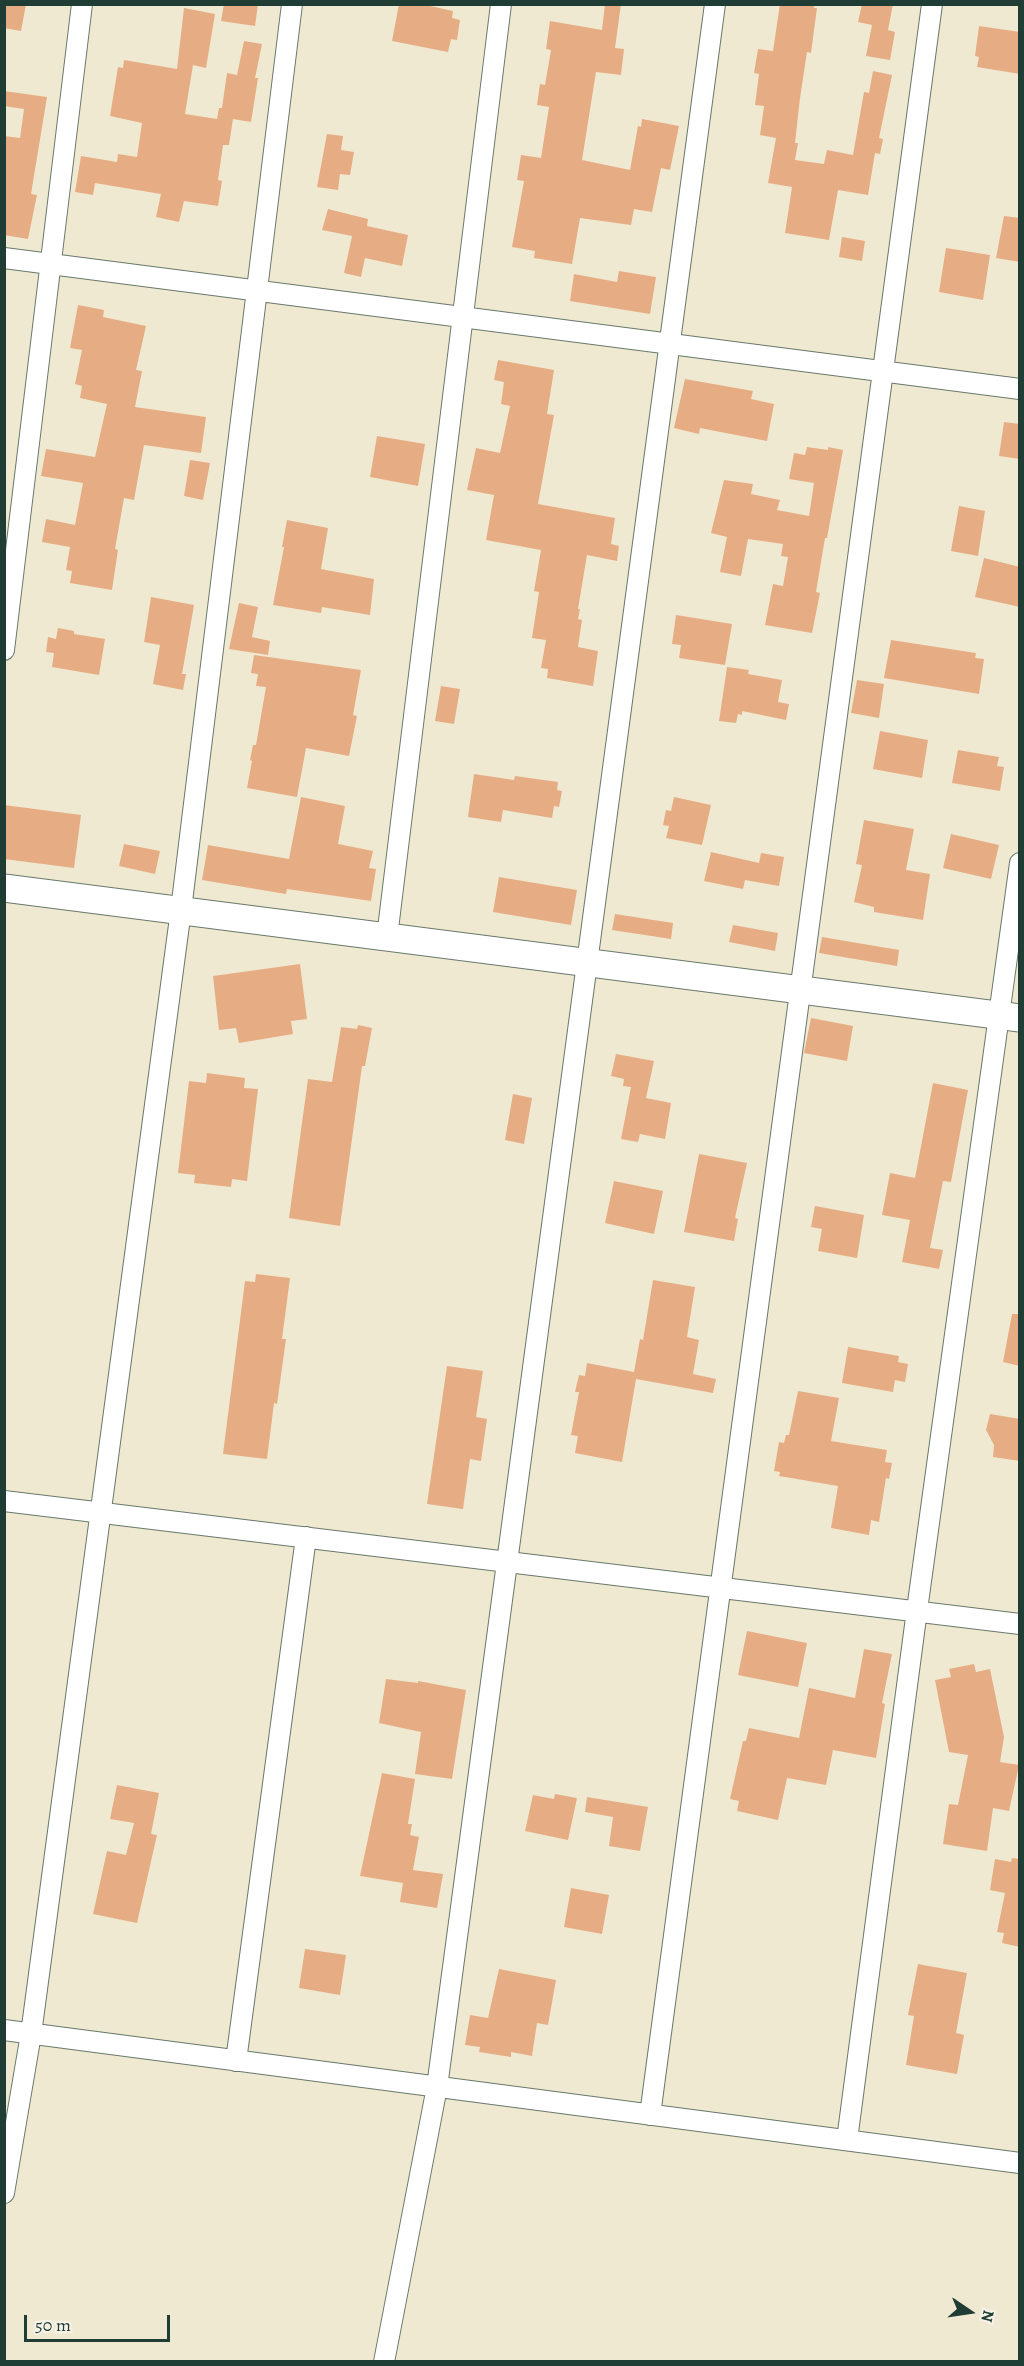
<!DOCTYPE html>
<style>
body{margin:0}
#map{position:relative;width:1024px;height:2366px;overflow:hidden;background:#f0e9d1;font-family:Alegreya,serif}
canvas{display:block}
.frame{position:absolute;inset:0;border:6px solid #1f3d34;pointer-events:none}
.north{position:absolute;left:940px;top:2282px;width:60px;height:60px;-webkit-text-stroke:4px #f7f3e8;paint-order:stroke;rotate:103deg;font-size:16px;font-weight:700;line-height:24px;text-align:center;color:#1f3d34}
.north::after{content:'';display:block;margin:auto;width:21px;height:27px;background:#1f3d34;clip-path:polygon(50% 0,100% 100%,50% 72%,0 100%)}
.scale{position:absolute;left:24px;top:2315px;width:146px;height:27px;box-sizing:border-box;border:3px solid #1f3d34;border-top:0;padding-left:8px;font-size:18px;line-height:21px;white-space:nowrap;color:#1f3d34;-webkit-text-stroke:4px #f7f3e8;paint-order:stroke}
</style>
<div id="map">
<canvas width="1024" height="2366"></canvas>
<div class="frame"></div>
<div class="north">N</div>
<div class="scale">50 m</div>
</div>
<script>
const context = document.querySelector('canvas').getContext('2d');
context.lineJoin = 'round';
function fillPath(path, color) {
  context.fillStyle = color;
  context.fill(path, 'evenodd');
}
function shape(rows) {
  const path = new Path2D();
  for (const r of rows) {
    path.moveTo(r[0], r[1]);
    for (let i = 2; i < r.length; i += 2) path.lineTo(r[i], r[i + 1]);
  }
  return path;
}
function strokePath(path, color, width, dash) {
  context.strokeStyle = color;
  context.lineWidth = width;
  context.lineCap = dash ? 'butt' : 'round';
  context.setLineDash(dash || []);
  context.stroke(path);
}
fillPath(shape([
 [4,4,26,4,21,31,4,28],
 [224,4,258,4,255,26,221,21],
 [399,4,421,4,453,11,452,18,460,20,457,40,451,39,448,52,392,41],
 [605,4,621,4,615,48,624,49,621,75,596,72,582,160,630,170,638,126,641,127,642,119,679,126,670,170,661,168,652,212,634,209,631,225,580,218,572,264,534,258,535,251,512,247,524,181,517,180,521,155,541,158,549,107,537,105,540,84,545,85,551,50,546,49,550,21,602,30],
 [780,4,815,4,814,8,817,8,811,53,807,52,800,98,795,143,798,143,795,160,824,164,827,150,853,155,864,92,869,93,873,71,892,75,879,138,883,139,880,154,875,153,868,195,838,190,829,240,785,233,792,187,768,183,776,138,760,135,764,106,755,105,759,74,754,73,758,49,773,51],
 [862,4,893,4,888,30,895,32,890,60,866,56,872,25,858,22],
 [184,8,215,14,206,68,193,65,185,114,217,119,219,108,222,108,227,73,237,75,244,41,262,44,255,78,258,78,251,122,233,119,229,145,223,145,218,180,222,181,218,206,184,201,179,222,156,217,161,194,95,183,93,195,75,192,81,156,117,162,118,154,137,157,142,123,110,116,118,67,123,68,124,60,177,69],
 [979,26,1020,32,1020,74,977,67,979,57,975,56],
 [4,91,47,97,31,194,37,195,28,239,4,235,4,136,20,138,24,109,4,106],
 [327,134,343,136,341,150,354,152,350,175,340,174,338,190,317,187],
 [328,209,368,219,367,226,408,235,402,266,365,258,361,277,344,273,352,236,322,230],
 [1004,216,1020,218,1020,262,996,258],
 [842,237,865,241,862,261,839,257],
 [946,248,990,255,983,300,939,292],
 [619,271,656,277,650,314,570,301,574,274,617,282],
 [78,305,104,310,103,317,146,326,136,370,142,371,135,407,206,417,201,453,144,445,134,500,124,498,115,549,118,550,112,590,70,583,72,571,66,570,70,547,42,542,46,519,75,525,83,483,41,476,46,449,95,457,107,404,80,398,82,386,75,384,82,350,70,348],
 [498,360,554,370,547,414,554,415,538,504,615,518,611,544,619,546,617,561,587,555,578,609,580,609,578,619,582,620,578,647,598,651,593,686,547,678,548,669,541,668,546,640,532,638,539,592,534,591,541,550,486,540,494,495,467,490,476,448,500,453,510,406,501,404,504,382,494,380],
 [685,379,753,391,751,399,774,404,767,441,700,428,699,434,674,428],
 [1004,422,1020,424,1020,459,999,456],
 [377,436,425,444,418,486,370,477],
 [807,447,828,450,828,447,843,450,827,538,825,538,816,592,820,593,812,633,765,625,773,584,783,586,788,557,781,556,783,544,748,539,741,576,720,572,727,537,711,533,724,480,753,484,751,494,780,500,777,510,809,516,814,483,789,479,794,453,805,455],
 [190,460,210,463,203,500,184,496],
 [959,506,985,511,978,556,951,551],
 [287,520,328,528,321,569,374,579,370,615,322,607,321,613,273,605,284,547,282,547],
 [984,558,1020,567,1020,607,975,597],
 [151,597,194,605,182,674,186,674,183,690,153,684,160,645,144,642],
 [239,603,258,607,252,637,270,641,268,655,229,649],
 [676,615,732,624,725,665,679,658,681,645,672,644],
 [58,628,74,631,74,634,105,639,99,675,52,667,54,653,46,652,48,637,56,639],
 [891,640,976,653,975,658,984,659,979,694,884,678],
 [254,655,361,670,353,715,357,716,349,756,306,748,297,797,247,788,252,761,250,760,253,745,256,745,266,687,256,686,258,674,251,673],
 [727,667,749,670,748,674,782,680,778,702,789,704,786,720,742,711,742,715,738,714,736,723,719,721],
 [857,680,884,684,879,718,851,713],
 [441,686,460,689,454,724,435,721],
 [880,731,928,740,922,778,873,769],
 [958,750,999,757,997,766,1004,767,1000,791,952,783],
 [474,774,514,780,515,776,558,782,557,790,562,791,559,807,554,806,552,818,503,810,501,822,468,817],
 [301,797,345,806,338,844,373,851,369,868,376,869,371,901,287,889,286,894,202,880,208,845,289,859],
 [674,797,711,805,702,845,666,838,669,826,663,825,666,810,671,811],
 [4,805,81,815,74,868,4,859],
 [864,820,914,829,906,870,930,874,923,920,874,912,874,907,854,902,862,865,856,864],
 [951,834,999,845,991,879,943,868],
 [124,844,160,851,155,874,119,866],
 [711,852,759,863,761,853,784,857,779,886,745,880,743,889,704,881],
 [499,877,577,890,571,925,493,912],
 [615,914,673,923,671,939,612,930],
 [733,925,778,933,775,951,729,942],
 [822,937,899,950,897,966,819,953],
 [300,964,307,1019,291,1021,293,1034,239,1043,236,1028,219,1030,213,976],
 [811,1018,853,1026,847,1061,804,1053],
 [358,1025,372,1028,365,1066,362,1066,340,1226,289,1218,308,1079,332,1082,341,1027,357,1029],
 [616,1054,654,1061,646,1098,671,1103,665,1139,640,1134,638,1142,621,1139,631,1087,623,1086,624,1079,611,1076],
 [207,1073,245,1078,244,1088,258,1089,247,1181,232,1179,231,1187,194,1183,195,1175,178,1173,189,1081,206,1083],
 [933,1083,968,1090,951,1182,943,1181,930,1248,943,1250,939,1269,902,1262,910,1220,882,1215,890,1173,915,1178],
 [513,1094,532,1098,524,1144,505,1140],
 [699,1154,747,1163,735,1218,738,1219,734,1241,684,1232],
 [614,1181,663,1191,654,1234,605,1223],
 [815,1206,864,1215,857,1258,818,1251,822,1229,811,1227],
 [256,1274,290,1278,282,1339,286,1339,277,1404,274,1403,267,1459,223,1454,245,1281,255,1282],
 [653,1280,695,1287,687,1337,699,1340,693,1374,716,1379,713,1393,636,1379,622,1462,575,1453,578,1436,571,1435,579,1392,575,1392,579,1375,585,1376,587,1363,634,1372,640,1339,643,1340],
 [1012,1314,1020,1314,1020,1366,1003,1362],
 [848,1347,899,1356,898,1362,908,1364,905,1382,895,1380,893,1392,842,1383],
 [447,1366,483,1371,476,1417,487,1419,481,1461,470,1459,463,1509,427,1504],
 [798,1391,839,1398,831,1441,887,1450,885,1462,892,1463,889,1479,886,1478,879,1522,871,1520,869,1535,831,1528,838,1486,779,1476,780,1472,774,1471,779,1442,784,1443,786,1435,789,1435],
 [990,1414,1020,1419,1020,1461,993,1457,994,1445,986,1430],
 [747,1631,807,1643,798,1687,738,1675],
 [864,1649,892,1654,882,1703,885,1704,876,1758,833,1750,826,1785,787,1778,778,1820,737,1811,739,1801,730,1799,743,1741,746,1741,749,1728,799,1738,809,1688,855,1698],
 [974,1664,976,1672,990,1669,1004,1737,1000,1762,1019,1765,1009,1811,993,1808,987,1851,943,1844,949,1804,958,1805,968,1755,949,1752,935,1680,951,1677,949,1669],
 [386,1679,418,1683,418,1681,466,1690,452,1779,415,1774,421,1732,379,1723],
 [382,1773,415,1779,408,1824,412,1824,410,1835,419,1837,413,1870,443,1874,437,1908,400,1902,403,1883,360,1876],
 [117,1785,159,1793,151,1834,157,1835,137,1923,93,1914,107,1851,126,1855,134,1823,110,1819],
 [555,1794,577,1798,568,1840,525,1831,533,1795,554,1799],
 [587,1797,648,1807,640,1851,609,1846,613,1817,585,1812],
 [1012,1858,1020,1859,1020,1947,1002,1943,1004,1933,997,1932,1005,1893,990,1890,995,1859,1011,1862],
 [571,1888,609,1895,602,1934,564,1927],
 [305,1949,346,1955,340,1995,299,1988],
 [918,1964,967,1973,956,2033,964,2035,957,2074,906,2065,914,2016,908,2015],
 [499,1969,556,1980,548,2025,537,2023,532,2056,511,2052,511,2057,479,2052,480,2047,465,2045,470,2015,488,2018]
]), '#e6ad84');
const minor = shape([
 [4,258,1020,389],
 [4,650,82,4],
 [387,937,501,4],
 [4,1501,1020,1624],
 [4,2030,1020,2163],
 [236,2061,306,1537],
 [650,2115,932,4],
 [847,2140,917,1610,1020,863],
 [4,2193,31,2034,181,910,292,4],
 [384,2362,437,2087,715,4]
]);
const secondary = shape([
 [4,888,1020,1018]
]);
strokePath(minor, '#68796b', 22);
strokePath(secondary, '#68796b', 29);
strokePath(minor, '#fff', 20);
strokePath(secondary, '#fff', 27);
</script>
